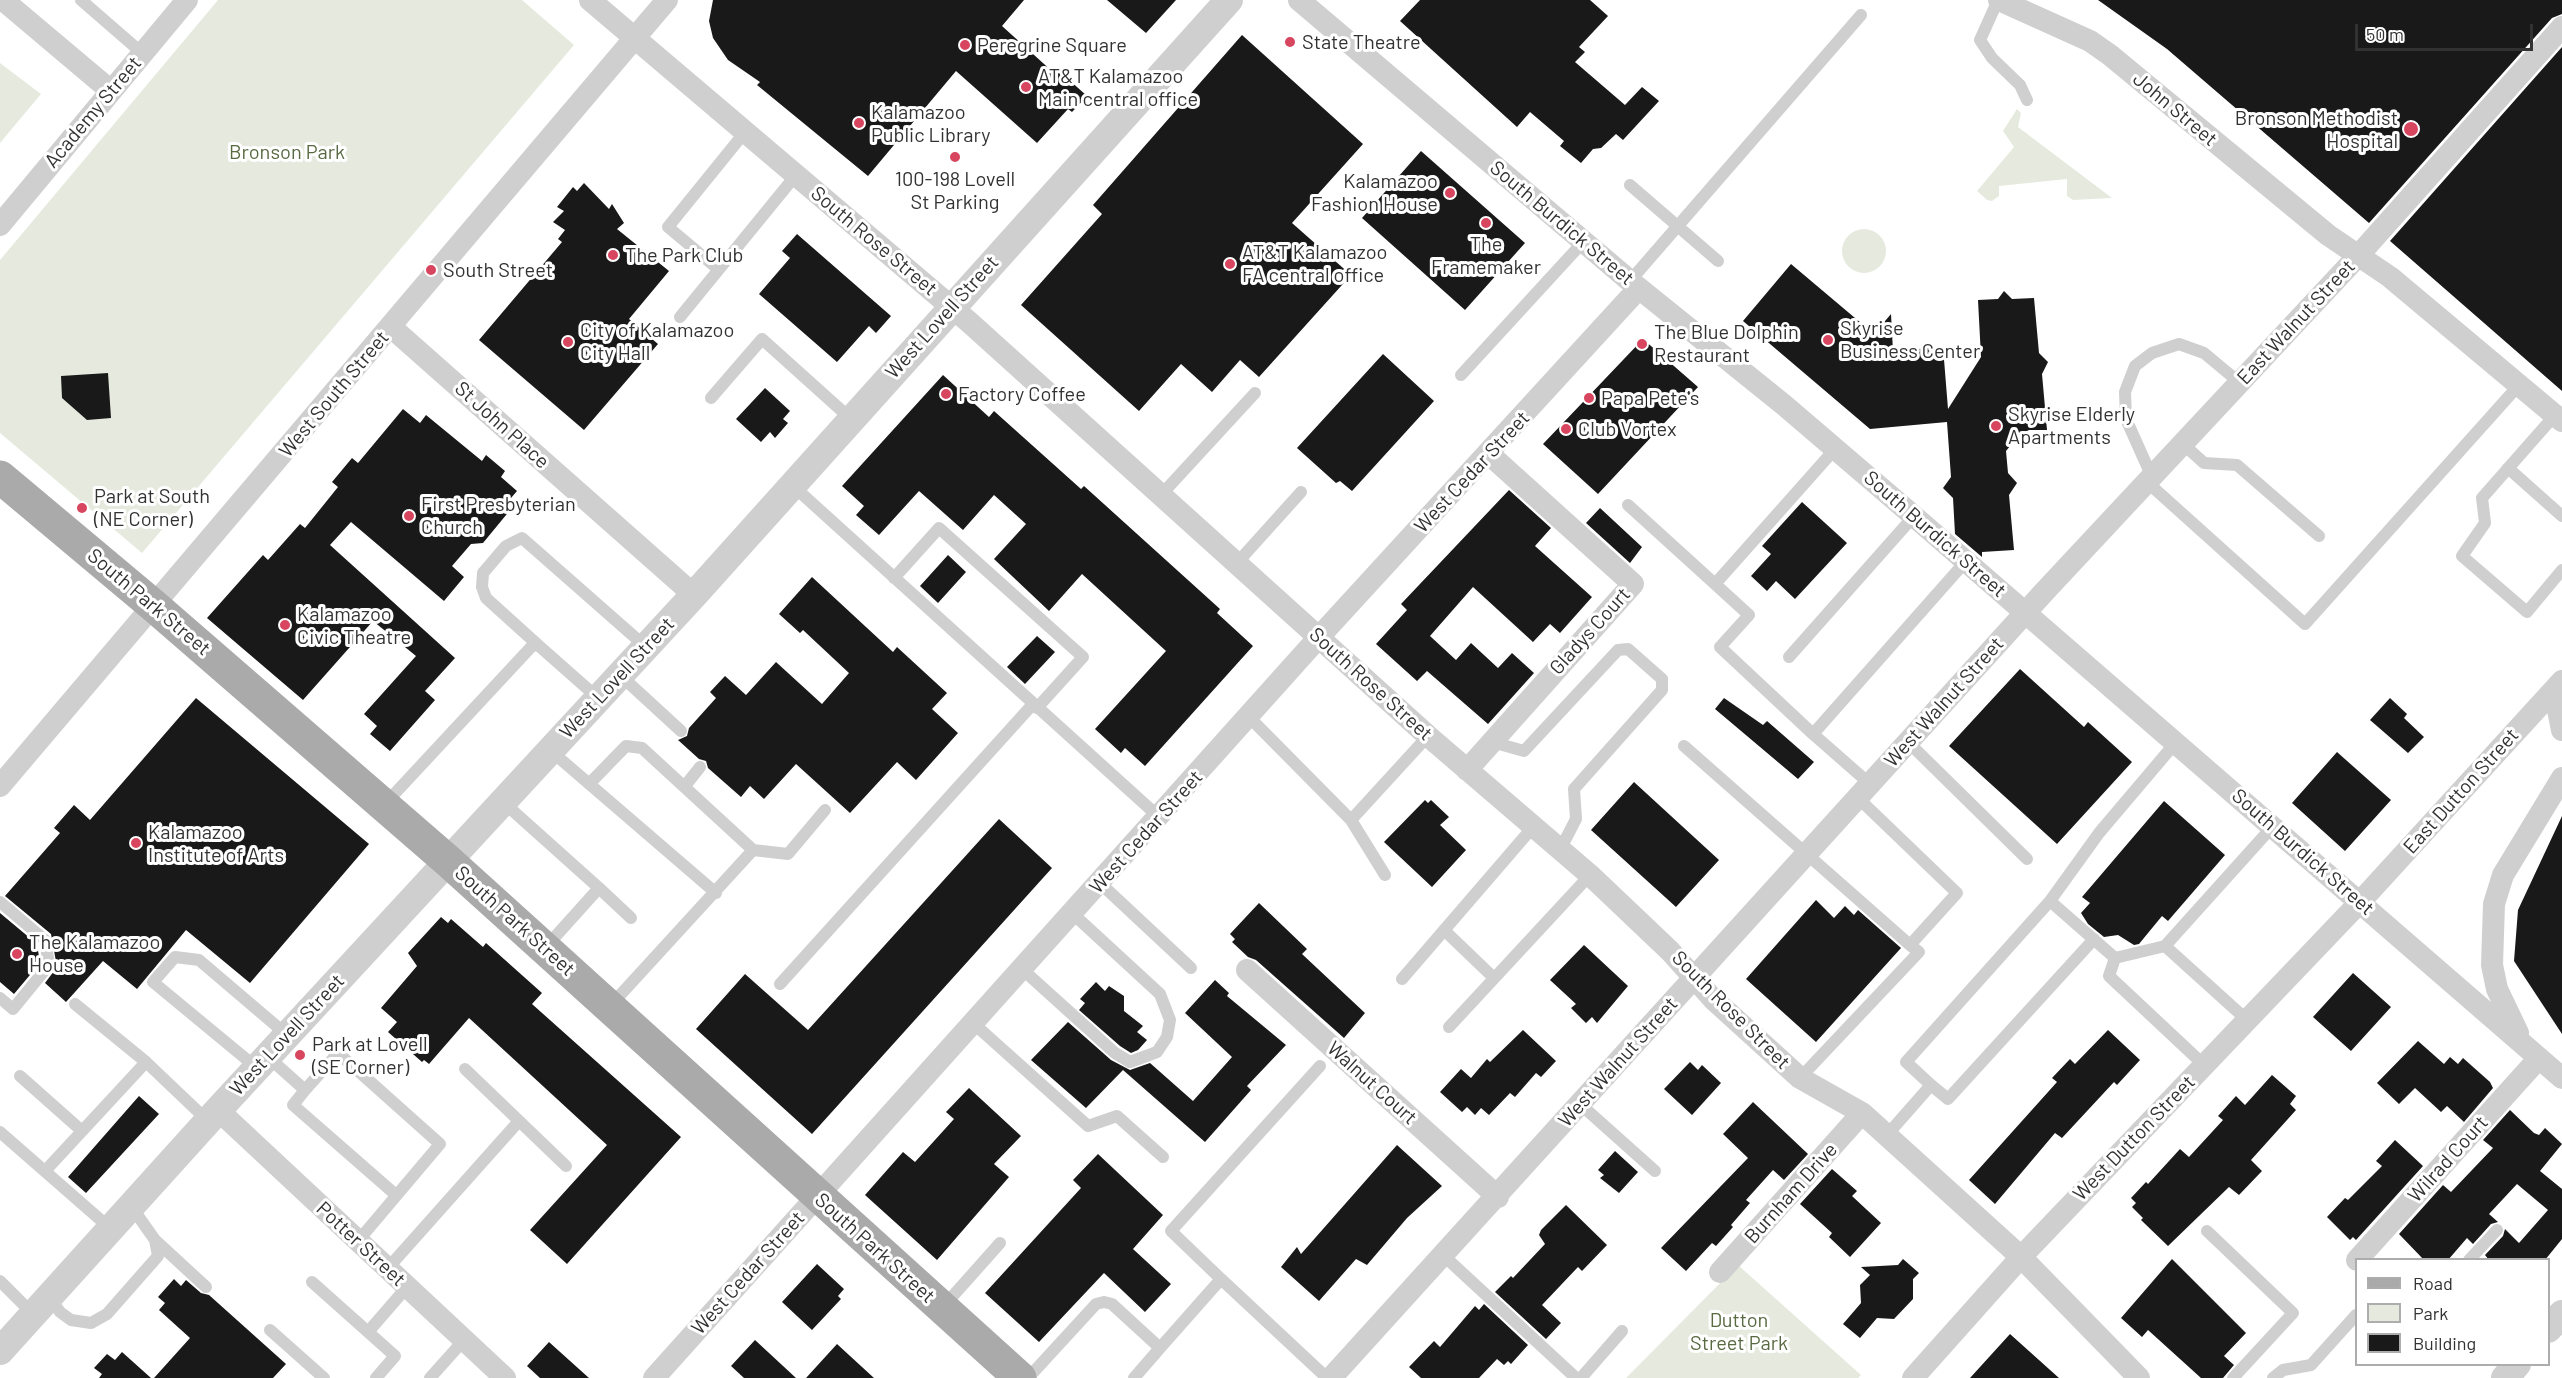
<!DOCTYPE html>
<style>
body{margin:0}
#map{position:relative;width:2562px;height:1378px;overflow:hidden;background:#fff;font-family:Barlow,sans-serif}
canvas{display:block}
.legend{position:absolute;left:2355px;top:1258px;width:195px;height:108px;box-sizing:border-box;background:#fff;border:2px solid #adadad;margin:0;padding:8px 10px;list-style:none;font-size:18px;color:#323232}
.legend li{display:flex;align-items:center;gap:12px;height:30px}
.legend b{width:30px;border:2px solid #adadad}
.scale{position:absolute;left:2355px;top:24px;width:178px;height:27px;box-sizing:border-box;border:3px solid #323232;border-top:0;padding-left:8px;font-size:18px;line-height:21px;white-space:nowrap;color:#323232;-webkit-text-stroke:4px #fff;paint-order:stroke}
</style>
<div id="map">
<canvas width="2562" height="1378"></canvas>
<ul class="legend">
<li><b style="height:8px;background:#aaa"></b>Road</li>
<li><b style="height:16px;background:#e6eade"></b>Park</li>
<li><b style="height:16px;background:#191919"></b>Building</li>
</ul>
<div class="scale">50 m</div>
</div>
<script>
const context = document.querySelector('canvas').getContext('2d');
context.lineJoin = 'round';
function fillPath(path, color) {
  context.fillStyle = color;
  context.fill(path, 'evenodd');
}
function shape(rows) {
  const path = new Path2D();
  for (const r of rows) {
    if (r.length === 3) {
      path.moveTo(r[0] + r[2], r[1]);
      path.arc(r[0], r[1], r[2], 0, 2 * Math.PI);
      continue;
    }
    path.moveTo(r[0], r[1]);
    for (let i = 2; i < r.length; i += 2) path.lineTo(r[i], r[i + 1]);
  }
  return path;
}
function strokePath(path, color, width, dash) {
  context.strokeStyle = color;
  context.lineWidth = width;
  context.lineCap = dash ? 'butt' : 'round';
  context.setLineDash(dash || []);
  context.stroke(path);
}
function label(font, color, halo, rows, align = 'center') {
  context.font = font + ' Barlow,sans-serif';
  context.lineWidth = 6;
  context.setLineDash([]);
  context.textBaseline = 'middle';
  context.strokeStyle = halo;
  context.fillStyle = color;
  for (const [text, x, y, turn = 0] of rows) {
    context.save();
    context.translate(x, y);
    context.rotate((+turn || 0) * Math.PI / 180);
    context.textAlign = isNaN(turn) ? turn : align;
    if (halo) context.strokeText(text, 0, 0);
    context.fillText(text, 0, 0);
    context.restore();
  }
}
fillPath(shape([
 [218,0,522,0,574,45,142,553,0,433,0,260],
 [0,63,41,94,0,143],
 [2017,109,2021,113,2018,127,2112,198,2073,200,2067,196,2067,179,1999,186,1999,196,1992,201,1987,200,1977,191,2014,147,2003,131],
 [1864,251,22],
 [1738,1265,1861,1375,1858,1378,1626,1378]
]), '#e6eade');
fillPath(shape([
 [713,0,1024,0,1002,26,1054,73,1057,69,1087,96,1072,112,1068,109,1037,143,956,71,868,176,757,85,760,82,728,60,713,38,709,21],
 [1107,0,1176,0,1146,33],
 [1420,0,1590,0,1608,16,1579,47,1585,52,1575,62,1625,105,1642,87,1659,101,1623,140,1616,134,1601,148,1593,149,1581,163,1560,146,1564,141,1530,112,1517,127,1400,21],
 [2098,0,2562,0,2562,14,2552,18,2369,223,2167,49],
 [1242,35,1363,144,1292,223,1351,275,1259,377,1240,360,1212,392,1181,364,1139,411,1021,305,1102,214,1093,205],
 [2562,47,2562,391,2390,241],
 [1421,151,1525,243,1465,310,1362,218],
 [584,183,609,209,612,204,624,223,617,229,669,271,629,319,658,344,584,430,479,340,562,242,558,239,565,230,553,222,564,211,557,207,573,187,577,191],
 [797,234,891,316,876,333,869,326,837,362,759,294,790,258,782,251],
 [1791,264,1874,334,1891,314,1893,351,1943,347,1948,409,1981,357,1978,300,1998,299,2004,291,2012,299,2034,298,2039,353,2048,362,2042,374,2047,430,2029,430,2019,435,2006,451,2008,473,2017,483,2009,495,2014,550,1982,552,1982,557,1955,534,1953,498,1943,488,1951,477,1947,422,1870,429,1743,321],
 [1643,339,1698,387,1598,494,1543,444],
 [1383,354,1434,401,1352,491,1340,481,1336,483,1297,448],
 [108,373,111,418,87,420,62,398,61,376],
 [943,375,989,417,994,411,1081,489,1084,486,1220,609,1217,613,1253,646,1145,766,1125,748,1121,753,1095,729,1166,651,1082,574,1049,611,994,559,1026,524,994,495,963,530,919,491,879,535,856,515,864,506,842,486],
 [765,388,790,411,783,419,788,423,775,438,770,432,761,442,736,419],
 [403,409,420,423,426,415,482,461,486,455,505,471,501,477,517,491,505,505,511,509,483,543,471,544,452,566,464,577,444,601,351,522,330,545,455,658,425,691,435,700,390,751,370,734,377,726,364,714,416,656,373,621,303,700,207,618,263,555,268,560,300,524,305,528,338,487,332,482,352,458,358,463],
 [1509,490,1551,528,1535,546,1592,597,1560,633,1550,624,1533,642,1473,587,1430,636,1456,660,1471,643,1498,668,1512,653,1534,673,1488,724,1427,671,1417,681,1376,644,1407,610,1401,604],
 [1802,502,1847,543,1795,599,1776,581,1767,591,1751,576,1771,554,1762,546],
 [1600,508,1642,547,1630,563,1586,523],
 [948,555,966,572,938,603,920,586],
 [812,577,893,652,897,647,947,693,932,709,958,733,916,780,897,762,850,813,796,764,764,799,750,786,741,797,708,768,706,761,699,759,678,740,687,736,689,728,716,698,710,692,725,676,746,695,776,662,822,704,849,673,803,630,800,633,779,614],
 [1037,636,1055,652,1025,684,1007,667],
 [2020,669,2084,727,2088,722,2132,762,2057,844,1949,746],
 [196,698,369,844,250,983,186,930,137,989,103,961,66,1002,45,983,57,967,51,934,5,896,60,833,54,828,74,805,90,820],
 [1724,698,1763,725,1767,721,1814,762,1798,779,1715,709],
 [2390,698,2407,714,2404,718,2424,737,2408,753,2370,720],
 [2337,752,2391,800,2345,851,2292,803],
 [1634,782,1719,860,1676,907,1591,830],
 [1425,800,1428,803,1431,800,1449,817,1440,825,1466,850,1432,887,1384,842],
 [2164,801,2225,855,2168,921,2162,916,2139,944,2134,945,2118,935,2104,937,2088,924,2081,913,2090,903,2082,897],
 [2562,816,2562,1034,2514,961,2518,910],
 [999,819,1052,868,812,1134,696,1029,745,974,808,1030],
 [1816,900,1834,918,1845,906,1854,915,1858,910,1901,948,1816,1042,1746,979],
 [1259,903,1307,949,1302,954,1365,1013,1344,1038,1256,960,1248,957,1232,942,1235,939,1230,934],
 [0,913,37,944,40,963,14,994,0,982],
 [441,917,448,923,451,919,483,947,486,943,542,993,532,1004,681,1137,567,1264,530,1230,607,1145,469,1018,429,1064,424,1060,422,1062,388,1032,397,1022,381,1008,417,966,408,953],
 [1584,945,1628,986,1597,1023,1592,1017,1586,1023,1571,1008,1576,1004,1550,980],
 [2353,973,2391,1007,2351,1051,2313,1017],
 [1215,980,1229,993,1227,996,1286,1045,1247,1086,1251,1090,1205,1142,1123,1070,1086,1108,1031,1060,1068,1022,1111,1060,1130,1070,1150,1063,1193,1101,1232,1057,1185,1013],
 [1096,982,1105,991,1109,986,1124,996,1124,1011,1143,1026,1137,1032,1147,1040,1138,1050,1131,1053,1120,1046,1079,1010,1085,1003,1080,999],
 [1523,1030,1556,1061,1541,1077,1536,1073,1515,1097,1510,1093,1489,1115,1481,1108,1475,1115,1467,1107,1462,1112,1440,1092,1461,1069,1471,1078,1487,1059,1490,1062],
 [2108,1030,2140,1060,2117,1085,2114,1082,2062,1138,2055,1133,1995,1204,1969,1180,2057,1082,2052,1078,2070,1059,2075,1064],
 [2418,1041,2444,1064,2450,1057,2458,1064,2463,1058,2490,1082,2493,1088,2464,1122,2447,1106,2441,1112,2415,1088,2399,1104,2377,1083],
 [1690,1062,1698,1070,1702,1065,1721,1083,1692,1115,1664,1089],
 [2272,1075,2296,1096,2290,1104,2296,1110,2251,1160,2262,1171,2239,1195,2229,1187,2168,1246,2141,1220,2143,1218,2132,1207,2136,1203,2131,1198,2146,1182,2148,1184,2180,1149,2189,1157,2223,1120,2218,1116,2236,1096,2245,1105],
 [969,1088,1021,1136,994,1164,1009,1177,937,1260,865,1195,903,1152,915,1162,954,1119,946,1112],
 [139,1096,159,1114,86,1193,68,1177],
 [1753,1102,1808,1154,1784,1180,1773,1170,1746,1200,1750,1203,1731,1225,1733,1227,1716,1246,1712,1243,1686,1271,1661,1248,1748,1158,1723,1134],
 [2510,1110,2534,1133,2539,1135,2545,1128,2562,1144,2540,1171,2562,1189,2562,1239,2545,1260,2489,1260,2485,1255,2503,1236,2505,1229,2519,1243,2548,1210,2517,1184,2489,1214,2498,1222,2491,1224,2473,1244,2467,1238,2448,1260,2424,1260,2399,1234,2443,1185,2451,1192,2493,1148,2483,1140],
 [2395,1140,2423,1166,2356,1240,2353,1237,2350,1240,2327,1217,2345,1198,2348,1200,2382,1166,2376,1161],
 [1397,1145,1442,1186,1407,1218,1367,1265,1356,1259,1319,1301,1281,1267,1297,1247,1301,1254],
 [1615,1151,1638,1172,1619,1193,1600,1178,1604,1175,1598,1170],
 [1098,1154,1163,1215,1133,1249,1171,1284,1145,1312,1104,1273,1039,1342,985,1293,1081,1188,1073,1180],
 [1832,1169,1857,1191,1852,1196,1881,1223,1850,1257,1829,1237,1832,1233,1800,1204],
 [1566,1205,1607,1245,1582,1271,1578,1267,1542,1305,1561,1323,1546,1339,1495,1292,1511,1276,1513,1278,1545,1244,1539,1235,1541,1230],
 [1903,1259,1919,1273,1913,1279,1913,1299,1894,1319,1877,1318,1860,1338,1843,1324,1861,1303,1860,1285,1870,1275,1861,1267,1898,1265],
 [2172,1259,2246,1333,2224,1356,2234,1365,2223,1378,2201,1378,2148,1330,2142,1337,2121,1318],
 [817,1264,844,1289,838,1296,841,1299,812,1330,782,1302],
 [174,1279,181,1286,186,1280,201,1293,209,1295,286,1364,273,1378,154,1378,190,1338,159,1310,165,1303,158,1297],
 [1484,1304,1528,1345,1511,1364,1508,1361,1504,1365,1497,1359,1479,1378,1421,1378,1409,1367,1434,1341,1440,1347,1475,1306,1479,1310],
 [2010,1334,2059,1378,1970,1378],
 [755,1340,796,1378,744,1378,731,1366],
 [549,1342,589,1378,540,1378,527,1366],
 [837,1344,874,1378,806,1378],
 [122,1352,151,1378,99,1378,102,1374,94,1368,107,1354,115,1360]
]), '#191919');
strokePath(shape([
 [81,0,142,53],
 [1998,0,1980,40,1992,58,2020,85,2027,100],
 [1630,185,1718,261],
 [718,269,668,227,745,132],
 [1630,281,1861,15],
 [680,317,796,175],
 [1461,375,1584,241],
 [711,398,762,339,851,419],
 [2555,415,2482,498,2485,523,2462,556,2527,612,2562,570],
 [2183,444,2204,463,2237,465,2319,536],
 [2508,468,2562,516],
 [2152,477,2126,419,2125,392,2135,366,2152,353,2179,344,2204,353,2240,383],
 [2147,482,2305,624,2519,385],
 [792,485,1159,817],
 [1161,495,1255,393],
 [1628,505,1715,584,1835,449],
 [1237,563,1301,492],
 [894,578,939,528,1083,657,1037,708],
 [1715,584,1749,615,1720,647,1813,734],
 [538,645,486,598,482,587,483,573,506,546,522,538,646,647],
 [1789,657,1914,516],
 [620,675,681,731],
 [1249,717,1351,820,1428,736],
 [1492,742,1524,751,1618,650,1628,649,1662,679,1662,690,1574,789,1576,819,1560,850],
 [1908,742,2027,859],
 [1684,746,1910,945,1957,893,1857,797],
 [551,751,716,893],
 [589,784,626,746,642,748,753,850],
 [1870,784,1813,734,1966,561],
 [685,786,700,767],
 [503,802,599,888,545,948],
 [385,804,532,646,538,645,598,698],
 [1351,820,1385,875],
 [1100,883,1191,968],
 [599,888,631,918],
 [2050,901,2115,958,2165,946,2273,826],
 [0,902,45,940,49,965,13,1009,0,998],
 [1444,930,1494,978],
 [2165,946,2247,1020],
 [2115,958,2109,976,2204,1065],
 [1022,969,1115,1053,1130,1062,1157,1052,1167,1037,1170,1020,1160,994,1072,913],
 [1402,979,1533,827],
 [780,984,1033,704],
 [75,1004,146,1062,208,1121],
 [611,1005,753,850,788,854,825,810],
 [973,1023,1088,1126,1117,1116,1163,1157],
 [1449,1027,1590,875],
 [268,1057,305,1090,338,1053,440,1144,358,1241],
 [257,1068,153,982,175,957,199,960,287,1035],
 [465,1069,566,1166],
 [20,1076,82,1131],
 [1800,1078,1919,952,1910,945],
 [1931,1085,1948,1099,2094,939],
 [305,1090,293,1105,396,1195],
 [1580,1104,1655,1171],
 [0,1132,111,1229],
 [1887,1135,1931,1085,1906,1062,2050,901,2099,833,2177,741],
 [46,1170,146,1062],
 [2207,1231,2293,1313,2233,1378],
 [155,1240,206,1287],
 [1444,1256,1576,1378],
 [2469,1260,2497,1230],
 [388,1268,519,1121],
 [1221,1279,1327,1378],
 [0,1281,33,1314],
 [312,1282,395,1356,376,1378],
 [49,1297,60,1312,71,1320,91,1323,107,1314,158,1256,155,1240,131,1206],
 [943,1307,1000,1243],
 [270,1330,324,1378],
 [368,1332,407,1287],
 [1160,1348,1221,1279,1171,1231,1320,1066],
 [430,1378,464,1340],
 [1028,1378,1096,1304,1104,1302,1112,1304,1160,1348,1134,1378],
 [1581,1378,1622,1331],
 [2273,1378,2283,1370,2311,1365,2356,1315]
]), '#cfcfcf', 12);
strokePath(shape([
 [3,0,111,91],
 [590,0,969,322,1428,736,1590,875,1670,951,1713,999,1800,1078,1862,1113,2021,1257,2139,1378],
 [1299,0,1630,281,1784,405,1909,512,2562,1078],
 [1999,0,2090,41,2110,55,2328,235,2390,277,2562,421],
 [0,225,187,0],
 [391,327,694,595],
 [2562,693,2558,710,2562,730],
 [1467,770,1633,584,1489,454],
 [0,786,667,0],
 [1247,970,1498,1197],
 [2518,1033,2497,989,2492,965,2494,904,2503,875,2562,778],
 [218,1110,505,1378],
 [2357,1260,2539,1058],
 [1720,1272,1862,1113],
 [654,1378,1319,637,1639,288],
 [1331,1378,2045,591,2357,257,2562,27],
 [1913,1378,2021,1257,2360,902,2562,681]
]), '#cfcfcf', 22);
strokePath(shape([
 [2548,1329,2562,1314],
 [0,1351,218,1110,694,595,1229,0],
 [2505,1378,2517,1364]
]), '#cfcfcf', 28);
strokePath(shape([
 [0,477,154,606,448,861,1020,1378]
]), '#aaa', 33);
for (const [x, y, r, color] of [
 [1290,42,6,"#d7455f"],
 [965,45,6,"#d7455f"],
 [1026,87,6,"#d7455f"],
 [859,123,6,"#d7455f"],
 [2411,129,8,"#d7455f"],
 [955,157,6,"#d7455f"],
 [1450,193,6,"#d7455f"],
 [1486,223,6,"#d7455f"],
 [613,255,6,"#d7455f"],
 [1230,264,6,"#d7455f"],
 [431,270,6,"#d7455f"],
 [1828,340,6,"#d7455f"],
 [568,342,6,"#d7455f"],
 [1642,344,6,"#d7455f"],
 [946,394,6,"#d7455f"],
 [1589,398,6,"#d7455f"],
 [1996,426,6,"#d7455f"],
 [1566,429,6,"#d7455f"],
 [82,508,6,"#d7455f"],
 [409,516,6,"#d7455f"],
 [285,625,6,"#d7455f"],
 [136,843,6,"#d7455f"],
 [17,954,6,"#d7455f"],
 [300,1055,6,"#d7455f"]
]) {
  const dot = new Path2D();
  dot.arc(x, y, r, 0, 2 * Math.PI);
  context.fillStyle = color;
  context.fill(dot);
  strokePath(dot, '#fff', 2);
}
label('20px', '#323232', '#fff', [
 ["State Theatre",1302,42],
 ["Peregrine Square",977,45],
 ["AT&T Kalamazoo",1038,76],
 ["Main central office",1038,99],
 ["Kalamazoo",871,112],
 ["Public Library",871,135],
 ["Bronson Methodist",2398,118,"right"],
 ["Hospital",2398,141,"right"],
 ["100-198 Lovell",955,179,"center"],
 ["St Parking",955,202,"center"],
 ["Kalamazoo",1438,181,"right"],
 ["Fashion House",1438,204,"right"],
 ["The",1486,244,"center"],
 ["Framemaker",1486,267,"center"],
 ["AT&T Kalamazoo",1242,252],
 ["FA central office",1242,275],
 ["The Park Club",625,255],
 ["South Street",443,270],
 ["Skyrise",1840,328],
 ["Business Center",1840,351],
 ["City of Kalamazoo",580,330],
 ["City Hall",580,353],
 ["The Blue Dolphin",1654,332],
 ["Restaurant",1654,355],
 ["Factory Coffee",958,394],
 ["Papa Pete's",1601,398],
 ["Skyrise Elderly",2008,414],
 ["Apartments",2008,437],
 ["Club Vortex",1578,429],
 ["Park at South",94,496],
 ["(NE Corner)",94,519],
 ["First Presbyterian",421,504],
 ["Church",421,527],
 ["Kalamazoo",297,614],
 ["Civic Theatre",297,637],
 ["Kalamazoo",148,832],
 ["Institute of Arts",148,855],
 ["The Kalamazoo",29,942],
 ["House",29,965],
 ["Park at Lovell",312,1044],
 ["(SE Corner)",312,1067]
], 'left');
label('20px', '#323232', '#fff', [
 ["John Street",2175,109,40],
 ["Academy Street",93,112,-50],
 ["South Burdick Street",1562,223,40],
 ["South Rose Street",874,241,40],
 ["West Lovell Street",942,317,-48],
 ["East Walnut Street",2296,322,-47],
 ["West South Street",334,394,-50],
 ["St John Place",502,425,42],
 ["West Cedar Street",1472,472,-47],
 ["South Burdick Street",1935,534,41],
 ["South Park Street",149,602,40],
 ["Gladys Court",1590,631,-48],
 ["West Lovell Street",617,678,-47],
 ["South Rose Street",1371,684,42],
 ["West Walnut Street",1944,702,-48],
 ["East Dutton Street",2461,791,-48],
 ["West Cedar Street",1146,832,-48],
 ["South Burdick Street",2303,852,41],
 ["South Park Street",515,921,42],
 ["South Rose Street",1731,1010,45],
 ["West Lovell Street",287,1035,-47],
 ["West Walnut Street",1618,1062,-48],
 ["Walnut Court",1372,1083,42],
 ["West Dutton Street",2134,1138,-46],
 ["Wilrad Court",2448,1159,-48],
 ["Burnham Drive",1791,1193,-48],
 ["Potter Street",361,1244,43],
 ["South Park Street",875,1248,42],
 ["West Cedar Street",748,1273,-48]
]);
label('20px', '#596a42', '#fff', [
 ["Bronson Park",287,152],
 ["Dutton",1739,1320],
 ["Street Park",1739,1343]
]);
</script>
